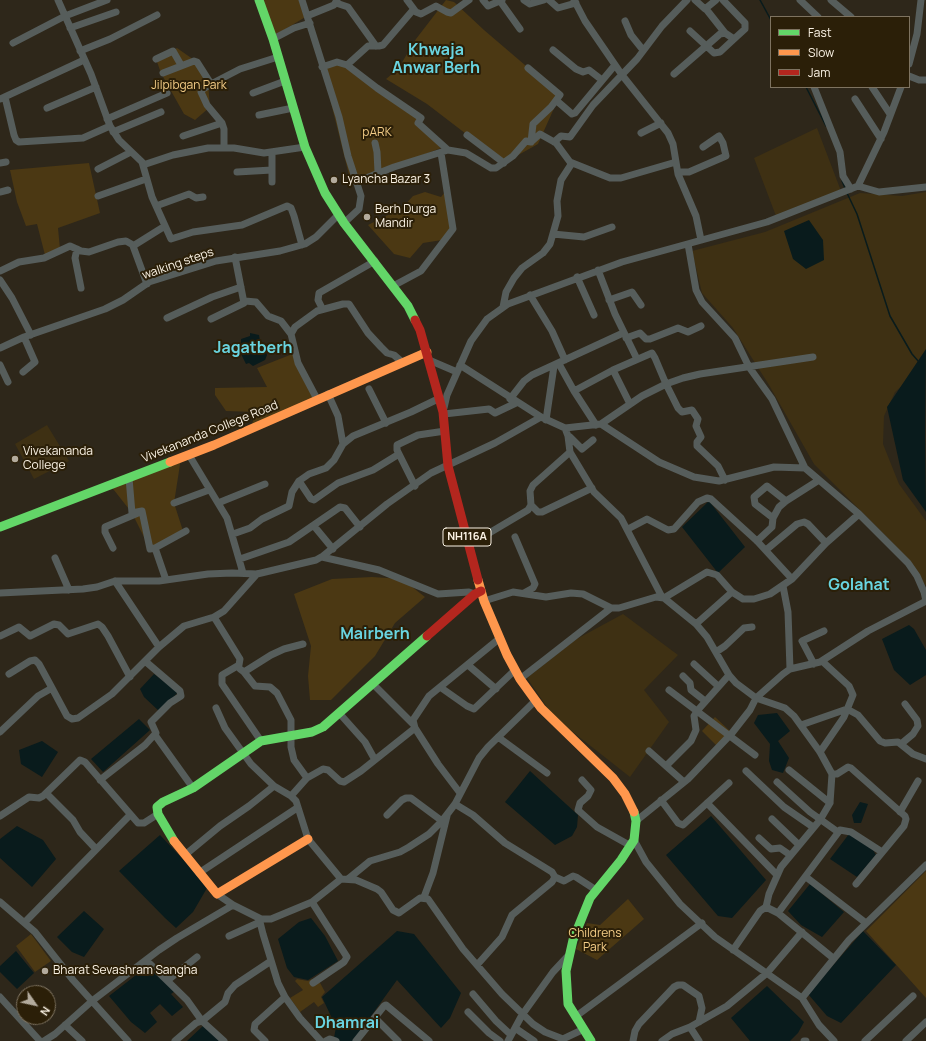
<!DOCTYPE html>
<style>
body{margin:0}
#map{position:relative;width:926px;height:1041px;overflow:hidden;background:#2e271a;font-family:Manrope,sans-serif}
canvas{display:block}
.legend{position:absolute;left:770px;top:16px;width:140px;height:72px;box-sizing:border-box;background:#2b1f08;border:1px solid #7e7360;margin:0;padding:5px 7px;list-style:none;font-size:12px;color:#faf2e4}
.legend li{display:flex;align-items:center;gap:8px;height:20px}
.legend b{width:20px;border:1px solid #7e7360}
.north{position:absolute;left:16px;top:985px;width:40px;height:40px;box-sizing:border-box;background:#2b1f08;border:1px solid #7e7360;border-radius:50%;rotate:124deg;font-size:11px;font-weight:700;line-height:16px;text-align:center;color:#faf2e4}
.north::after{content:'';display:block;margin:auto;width:14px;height:18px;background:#b3ab9d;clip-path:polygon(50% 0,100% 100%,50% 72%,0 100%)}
</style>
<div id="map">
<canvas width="926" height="1041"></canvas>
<ul class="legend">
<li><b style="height:5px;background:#63d668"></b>Fast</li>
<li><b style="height:5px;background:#ff974d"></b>Slow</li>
<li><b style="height:5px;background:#b3261e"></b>Jam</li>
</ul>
<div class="north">N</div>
</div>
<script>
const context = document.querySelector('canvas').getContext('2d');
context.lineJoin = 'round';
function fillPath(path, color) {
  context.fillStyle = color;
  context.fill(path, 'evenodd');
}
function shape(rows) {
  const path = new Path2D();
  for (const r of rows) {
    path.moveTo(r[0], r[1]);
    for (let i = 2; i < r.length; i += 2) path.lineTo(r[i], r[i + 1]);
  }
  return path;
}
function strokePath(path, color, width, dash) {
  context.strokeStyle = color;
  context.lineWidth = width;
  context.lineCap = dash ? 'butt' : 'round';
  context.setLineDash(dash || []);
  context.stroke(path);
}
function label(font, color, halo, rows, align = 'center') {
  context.font = font + ' Manrope,sans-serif';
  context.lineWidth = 4;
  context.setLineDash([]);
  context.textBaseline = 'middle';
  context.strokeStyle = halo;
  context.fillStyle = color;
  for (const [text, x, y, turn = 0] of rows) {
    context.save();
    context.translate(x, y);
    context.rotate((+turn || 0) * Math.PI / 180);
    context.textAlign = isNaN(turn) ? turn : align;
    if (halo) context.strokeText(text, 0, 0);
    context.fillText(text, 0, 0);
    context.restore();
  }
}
fillPath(shape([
 [817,128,841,191,776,216,754,158],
 [926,192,926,364,895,392,884,416,883,444,899,484,926,521,926,586,892,542,814,464,769,385,733,328,702,293,692,251,765,232,860,193,902,196],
 [47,425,69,461,34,479,15,444],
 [623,614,678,655,644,690,669,722,630,777,569,729,549,710,527,678,575,640]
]), '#3e3013');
fillPath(shape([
 [260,0,302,0,307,16,274,36],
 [446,0,454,2,484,30,560,95,538,144,504,163,427,104,386,79,398,69,416,39],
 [177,48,197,62,208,82,210,107,195,120,184,114,161,73,156,59],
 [341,62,413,113,441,148,351,183,322,67],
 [89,163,100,213,58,228,60,249,45,255,37,224,26,226,17,202,10,170],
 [425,192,441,197,445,192,451,228,442,240,423,243,410,258,394,254,368,225,402,208,413,196],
 [295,353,316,399,251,429,255,412,226,411,215,395,215,388,267,387,257,368],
 [181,458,174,503,183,531,150,549,132,513,110,485],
 [372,577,402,579,425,597,395,623,375,656,331,700,310,700,308,676,311,646,294,594,332,579],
 [715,717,732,733,718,747,702,731],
 [926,871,926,998,866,931],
 [628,899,644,919,597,960,576,949,587,923,600,925],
 [31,934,51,961,35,972,16,946],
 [297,979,308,981,312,979,319,981,325,992,321,997,324,1003,318,1007,314,1002,300,1012,290,998,303,990,295,981]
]), '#4b3813');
fillPath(shape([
 [809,220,823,240,824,260,806,269,793,259,784,231],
 [250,333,259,335,260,341,263,343,267,355,265,360,253,366,249,363,246,364,237,346,241,344,241,339,250,336],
 [926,349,925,437,926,512,903,480,887,407],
 [709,501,745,547,718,573,682,527],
 [909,625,914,629,926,650,926,675,910,685,894,670,882,639],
 [154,674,178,692,160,712,144,697,140,689],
 [777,713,790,731,778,741,789,758,783,773,772,770,769,761,770,744,754,723,758,715],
 [139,719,150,730,103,772,91,759],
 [42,741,58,752,42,777,21,764,19,750],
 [530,771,578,815,577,827,572,836,555,845,505,802],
 [860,802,868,804,861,823,854,823,852,815],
 [711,816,766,880,732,918,718,916,666,855],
 [17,826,43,840,56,859,32,887,0,858,0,839],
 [849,834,870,845,876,855,857,877,830,859],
 [160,835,191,868,207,888,193,912,176,928,165,918,119,871],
 [810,884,844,912,822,937,801,925,788,911],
 [84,911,104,929,84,957,72,952,57,937],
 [311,918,325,936,338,961,308,980,294,977,287,968,278,939,299,922],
 [397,931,414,934,461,993,450,1018,441,1028,397,980,353,1041,337,1041,334,1038,336,1027,322,997],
 [863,931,896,965,841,1023,827,1016,808,994],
 [16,951,34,973,17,989,0,972,0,966],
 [149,965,175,991,171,994,183,1007,172,1016,160,1004,150,1013,157,1022,145,1033,131,1022,109,996],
 [767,986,804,1022,798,1033,790,1041,750,1041,731,1018],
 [205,1024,221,1041,187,1041]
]), '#091b1c');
strokePath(shape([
 [760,0,771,20],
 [806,87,826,126],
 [842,181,845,188],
 [847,193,857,214,890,316,912,354,919,362]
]), '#091b1c', 1.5);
strokePath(shape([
 [58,0,91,74,110,126,119,140,142,162,152,197,171,239,193,232,242,225,287,206,291,208,294,216,302,245],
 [302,0,339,117,348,156,361,196,359,209,344,223],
 [407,0,416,12,421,14,436,6,447,12,451,13,469,0],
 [483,0,488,6,502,0],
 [524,0,530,4,544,0],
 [549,0,558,8,576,3],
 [574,0,585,21,622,75,668,133,673,144,678,174,696,216,701,240],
 [695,0,705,9,716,0],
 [800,0,818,17],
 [831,0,851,17],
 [500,1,520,29],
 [336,3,348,7,376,46],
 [706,9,725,33],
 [307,16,334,5,337,0],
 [625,21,631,35,643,50],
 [70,28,116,12],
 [690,31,714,53,720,52,734,39,745,29,745,23,723,0],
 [273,39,294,28,310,23],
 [13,43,65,16,107,0],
 [553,50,576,69,583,72,589,70,602,80],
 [80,51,110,39,157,15],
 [156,59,173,51,181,65],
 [909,64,917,34,921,0],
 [347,65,368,46,379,46,383,45,413,10],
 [322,67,337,62,347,65,377,88,421,118,418,123,448,150],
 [528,68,560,95,551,107,533,124,531,142],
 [163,73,194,61,197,62,211,84,240,69,278,57],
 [674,74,720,34,725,33,734,39],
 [909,76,919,80,926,80],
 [211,84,203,89,201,92,207,105,222,123,224,129,224,147],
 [814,87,840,152,843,176,851,189],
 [872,87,890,114],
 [253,93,285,81],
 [5,97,14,135,16,140,19,142,83,138,110,126],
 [0,99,84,60],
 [855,99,881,139],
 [557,101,572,114,575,113,615,65],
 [47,108,96,87],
 [259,115,293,108],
 [107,119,167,93],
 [113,132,161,112],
 [641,133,661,123],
 [467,135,504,163],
 [183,136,222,123],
 [554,142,561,136,570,137,593,105,637,59,662,26,687,0],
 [375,143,377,152,378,172],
 [272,152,272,182],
 [0,163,6,162],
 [143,165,173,155,208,148,234,148,264,153,305,147],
 [98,169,131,152],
 [237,172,272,170],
 [678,172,689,172,726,156,723,143,719,136,703,147],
 [356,182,394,167,448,150,466,153,491,168,496,168,513,156,526,141,531,142,540,134,556,143,570,162,610,178,621,178,676,162],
 [858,186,879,192,926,187],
 [0,192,8,190],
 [98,196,146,179],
 [156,206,189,194,196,198,203,197],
 [553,234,584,237,612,227],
 [688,244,696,290,702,302,735,338,749,367,772,399,805,468,859,514,908,563,917,576,924,592,926,601],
 [77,249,75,258,81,288],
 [598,270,615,314,637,359],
 [0,271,19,262,44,258,70,246,81,251,89,252,118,242,126,241,133,245],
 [577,277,594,315],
 [0,280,12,298,31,335],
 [147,284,133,246,165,226],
 [393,286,421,271,453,229,441,153],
 [530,295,552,331,565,360],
 [609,300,632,292,641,305],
 [245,301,256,302,268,316,281,321,291,334],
 [503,307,506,292,514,278,522,268,543,253,550,244,558,216,557,201,561,180,572,163],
 [322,308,318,300,319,293,375,261],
 [167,318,212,297,241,287],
 [211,319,244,303,235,257],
 [626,338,640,333,646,339,650,339,678,328,688,332,701,326],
 [0,348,24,337,105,309,123,300,149,282,216,261,280,251,305,244,316,237,338,215],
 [429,360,457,372],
 [559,364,574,391,596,425],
 [0,365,8,382],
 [460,365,541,417,565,428,601,424,659,462,694,477,719,481,774,467,805,468],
 [613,370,630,404],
 [23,372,35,362,24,337],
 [369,389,386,423],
 [574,391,613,370,652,353,655,358,666,384,678,408,682,412,692,410,698,419,696,426,701,437,697,442,697,446,718,466,725,480],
 [328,394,338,416,343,444],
 [317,399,298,363,291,334,295,327,317,311,343,304,349,304,368,333,381,347,387,353,394,355,402,362],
 [510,399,524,381,532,375,623,333],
 [444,408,447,395,471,341,487,319,508,304,622,262,767,222,858,186,884,132,901,87],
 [444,414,489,409,495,413,516,403],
 [546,420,554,366],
 [601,424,642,396,666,384,683,378,700,374,813,357],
 [570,437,582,449,593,440],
 [570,452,594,492,621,518,662,597],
 [189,455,227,518,243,573],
 [129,478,132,513,142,511,150,549,155,548,166,580],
 [299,481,311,499,314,500,338,483,373,470,399,454],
 [415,486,397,450,397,445,418,435,445,431],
 [174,503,209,490],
 [218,503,265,484],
 [531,505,538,512,542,512,592,488],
 [773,518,755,504,754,497,767,486,786,501],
 [314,526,333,549],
 [628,529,647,519,668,530,674,529,698,502,707,498,711,499,757,541,792,579],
 [233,534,250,528,262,519,289,506,292,492,299,481,309,474,326,468,334,460,343,444,353,436,411,412,440,398],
 [515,537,535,584,533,588,524,593],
 [757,541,772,527,773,518,779,507,786,501,819,480],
 [469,545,528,510,531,505,530,491,533,485,570,452,568,436,565,428],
 [113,548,105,532,105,527,138,513],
 [155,548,186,531],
 [766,550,797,524,804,522,808,524,826,543],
 [322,557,379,570,438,594,469,592,475,594],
 [55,558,69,590],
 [240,559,289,542,340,507,345,508,360,527],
 [115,581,159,647],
 [783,586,788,612,790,669],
 [0,593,83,589,97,587,115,581,159,581,208,574,232,573,257,574,316,560,323,556,387,504,431,473,495,443,541,417],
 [664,598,707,572,717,575,732,592,743,599,754,599,770,594,792,579,826,543,859,514],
 [484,601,513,592,546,597,571,593,583,594,611,608],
 [214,617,240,659,239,665,222,675,222,684,261,741],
 [696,624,732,592],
 [0,636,19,627,30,636,54,624,59,625,68,634,98,624,102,627,108,636,130,677],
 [716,652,725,646,744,628,752,627],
 [694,664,718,686],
 [814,664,802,641,824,631],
 [468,665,496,689],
 [240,669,244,672,271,655,284,649,303,644],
 [244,672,255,686,270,687,277,693,291,720,291,747,294,760,307,778],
 [9,674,30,661,35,660,39,664,52,688],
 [683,676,690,683,691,690,705,701],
 [520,679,611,608,619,608,656,597,664,598,696,624,707,637,729,675,736,683,756,698,785,708,794,716,820,752,832,774,837,774,848,767,851,768,905,816,906,819,904,826,856,884],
 [374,685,413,724],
 [440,687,467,706,474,709,515,670],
 [669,690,755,755],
 [340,714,365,742,375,760],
 [801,725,847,709,858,715,880,741,885,743,898,742,913,754,926,759],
 [0,732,38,696,52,688,67,716,72,719,78,718,112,694,159,647,184,626,214,617,224,611,257,574],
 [155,735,193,788],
 [498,737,547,773],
 [901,744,913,734,918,726,917,720,905,704],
 [649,751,684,782],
 [820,752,844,717,853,695,849,686,822,661],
 [666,766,691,741,696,730,694,716,697,711,729,675],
 [789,770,830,803],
 [746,771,784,807,813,827],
 [100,780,145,745,156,733,151,722,170,703,181,696,180,691,145,661],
 [582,780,591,790,588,796,580,803,578,810,597,827,631,846],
 [777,782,810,812,838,832],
 [460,793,438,764,415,728,413,720,429,696,500,638],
 [47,794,73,820,80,832,96,849],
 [291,796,307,778,323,769,328,770,340,781,344,782,361,771,415,728],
 [661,800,678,823,683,825,729,783],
 [707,803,777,875],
 [455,804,473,815,505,843,552,872,555,877,552,882,512,915,502,937,477,965],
 [900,812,918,781],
 [387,815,402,800,406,798,411,798,442,821],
 [0,816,29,797,39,798,43,796,80,760,85,762,138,823,144,823,158,814],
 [772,819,798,844],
 [636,821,688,779,732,733,750,710,756,698,783,674,790,669,820,662,868,631,926,601],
 [759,838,771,849,780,848,790,855],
 [634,840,646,862,680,904,715,937,802,998,819,1025,834,1041],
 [185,855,220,826,249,806,274,786],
 [199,873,297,808],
 [555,877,564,881,573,876,576,877,596,890],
 [806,877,866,923],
 [341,879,356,880,377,889,381,892,393,910,399,913,420,898,428,899,463,949,502,994,533,1024,545,1032,563,1039,584,1029],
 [348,879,370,861,400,852,409,847,429,834,442,821,455,804,479,758,488,747,535,701],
 [217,894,233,905],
 [424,897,433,873,447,816],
 [0,902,35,932,73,980,128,1041],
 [312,902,347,957,344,962,313,983],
 [766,907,769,894,781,867,820,820,830,803,832,774],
 [261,919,260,922,263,934,278,983,285,997,300,1018,321,1041],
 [25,922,130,815],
 [229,936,260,922],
 [733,950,760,911,766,907,778,913],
 [833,958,778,913,840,830,851,832,882,852],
 [147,961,187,1000,202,1021,225,1002,228,993,235,985,271,961],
 [168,980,197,957],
 [473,994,496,1021,511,1035],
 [0,997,40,1041],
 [802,998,849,940,926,865],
 [468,1012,489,1033,500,1041],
 [575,1017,702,923],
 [375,1018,398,1041],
 [65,1025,82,1041],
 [690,1027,699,1041],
 [515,1028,534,1041],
 [44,1041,55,1034,92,1001,159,950,177,938,233,905,261,919,271,919,312,902,341,879,308,839,296,801,291,796,274,786,251,764,225,728,216,708],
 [175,1041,196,1023,202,1021,224,1041],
 [265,1041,254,1030,255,1024,285,997],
 [326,1041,330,1039,336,1041],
 [356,1041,384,1006,386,1005,429,1041],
 [508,1041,522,1015,553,972,567,957],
 [633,1041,635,1031,639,1024,674,987,678,985,683,985,699,996,702,1008,699,1022],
 [662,1041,672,1034,690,1027,727,1006,767,973,802,932],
 [804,1041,806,1041],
 [865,1041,913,996],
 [906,1041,926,1022]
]), '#565d5b', 7);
strokePath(shape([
 [259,0,273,39,305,147,325,193,344,223,408,306,415,320],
 [0,527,170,462],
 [174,841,158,814,157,807,163,802,193,788,261,741,312,732,323,727,427,636],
 [591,1041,568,1004,566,971,573,940,590,898,621,860,634,840,636,821,634,812]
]), '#63d668', 9);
strokePath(shape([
 [170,462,214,445,427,352],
 [478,580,484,601,507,655,520,679,541,708,613,778,625,794,634,812],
 [174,841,217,894,308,839]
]), '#ff974d', 9);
strokePath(shape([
 [415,320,420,330,443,412,448,466,478,580],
 [427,636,475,594,481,591]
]), '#b3261e', 9);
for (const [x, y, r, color] of [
 [334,180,4,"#b3ab9d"],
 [367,217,4,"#b3ab9d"],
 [15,459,4,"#b3ab9d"],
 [45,971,4,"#b3ab9d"]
]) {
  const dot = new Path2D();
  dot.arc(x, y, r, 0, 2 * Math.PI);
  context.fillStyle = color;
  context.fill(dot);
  strokePath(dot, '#2b1f08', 1.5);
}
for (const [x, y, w] of [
 [467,537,48]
]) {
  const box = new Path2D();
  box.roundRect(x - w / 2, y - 9, w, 18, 3);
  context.fillStyle = '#2b1f08';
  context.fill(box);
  strokePath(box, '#faf2e4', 1);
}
label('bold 11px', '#faf2e4', null, [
 ["NH116A",467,537]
]);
label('12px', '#f4cd87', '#2b1f08', [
 ["Jilpibgan Park",189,86],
 ["pARK",377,133],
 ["Childrens",595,934],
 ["Park",595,948]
]);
label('12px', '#faf2e4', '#2b1f08', [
 ["Lyancha Bazar 3",342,180],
 ["Berh Durga",375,210],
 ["Mandir",375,224],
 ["Vivekananda",23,452],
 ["College",23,466],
 ["Bharat Sevashram Sangha",53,971]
], 'left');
label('12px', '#faf2e4', '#2b1f08', [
 ["walking steps",178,264,-19],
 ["Vivekananda College Road",210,432,-22]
]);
label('bold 16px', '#69d4e0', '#2b1f08', [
 ["Khwaja",436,51],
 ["Anwar Berh",436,69],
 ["Jagatberh",253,349],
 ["Golahat",859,586],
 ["Mairberh",375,635],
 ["Dhamrai",347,1024]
]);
</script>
